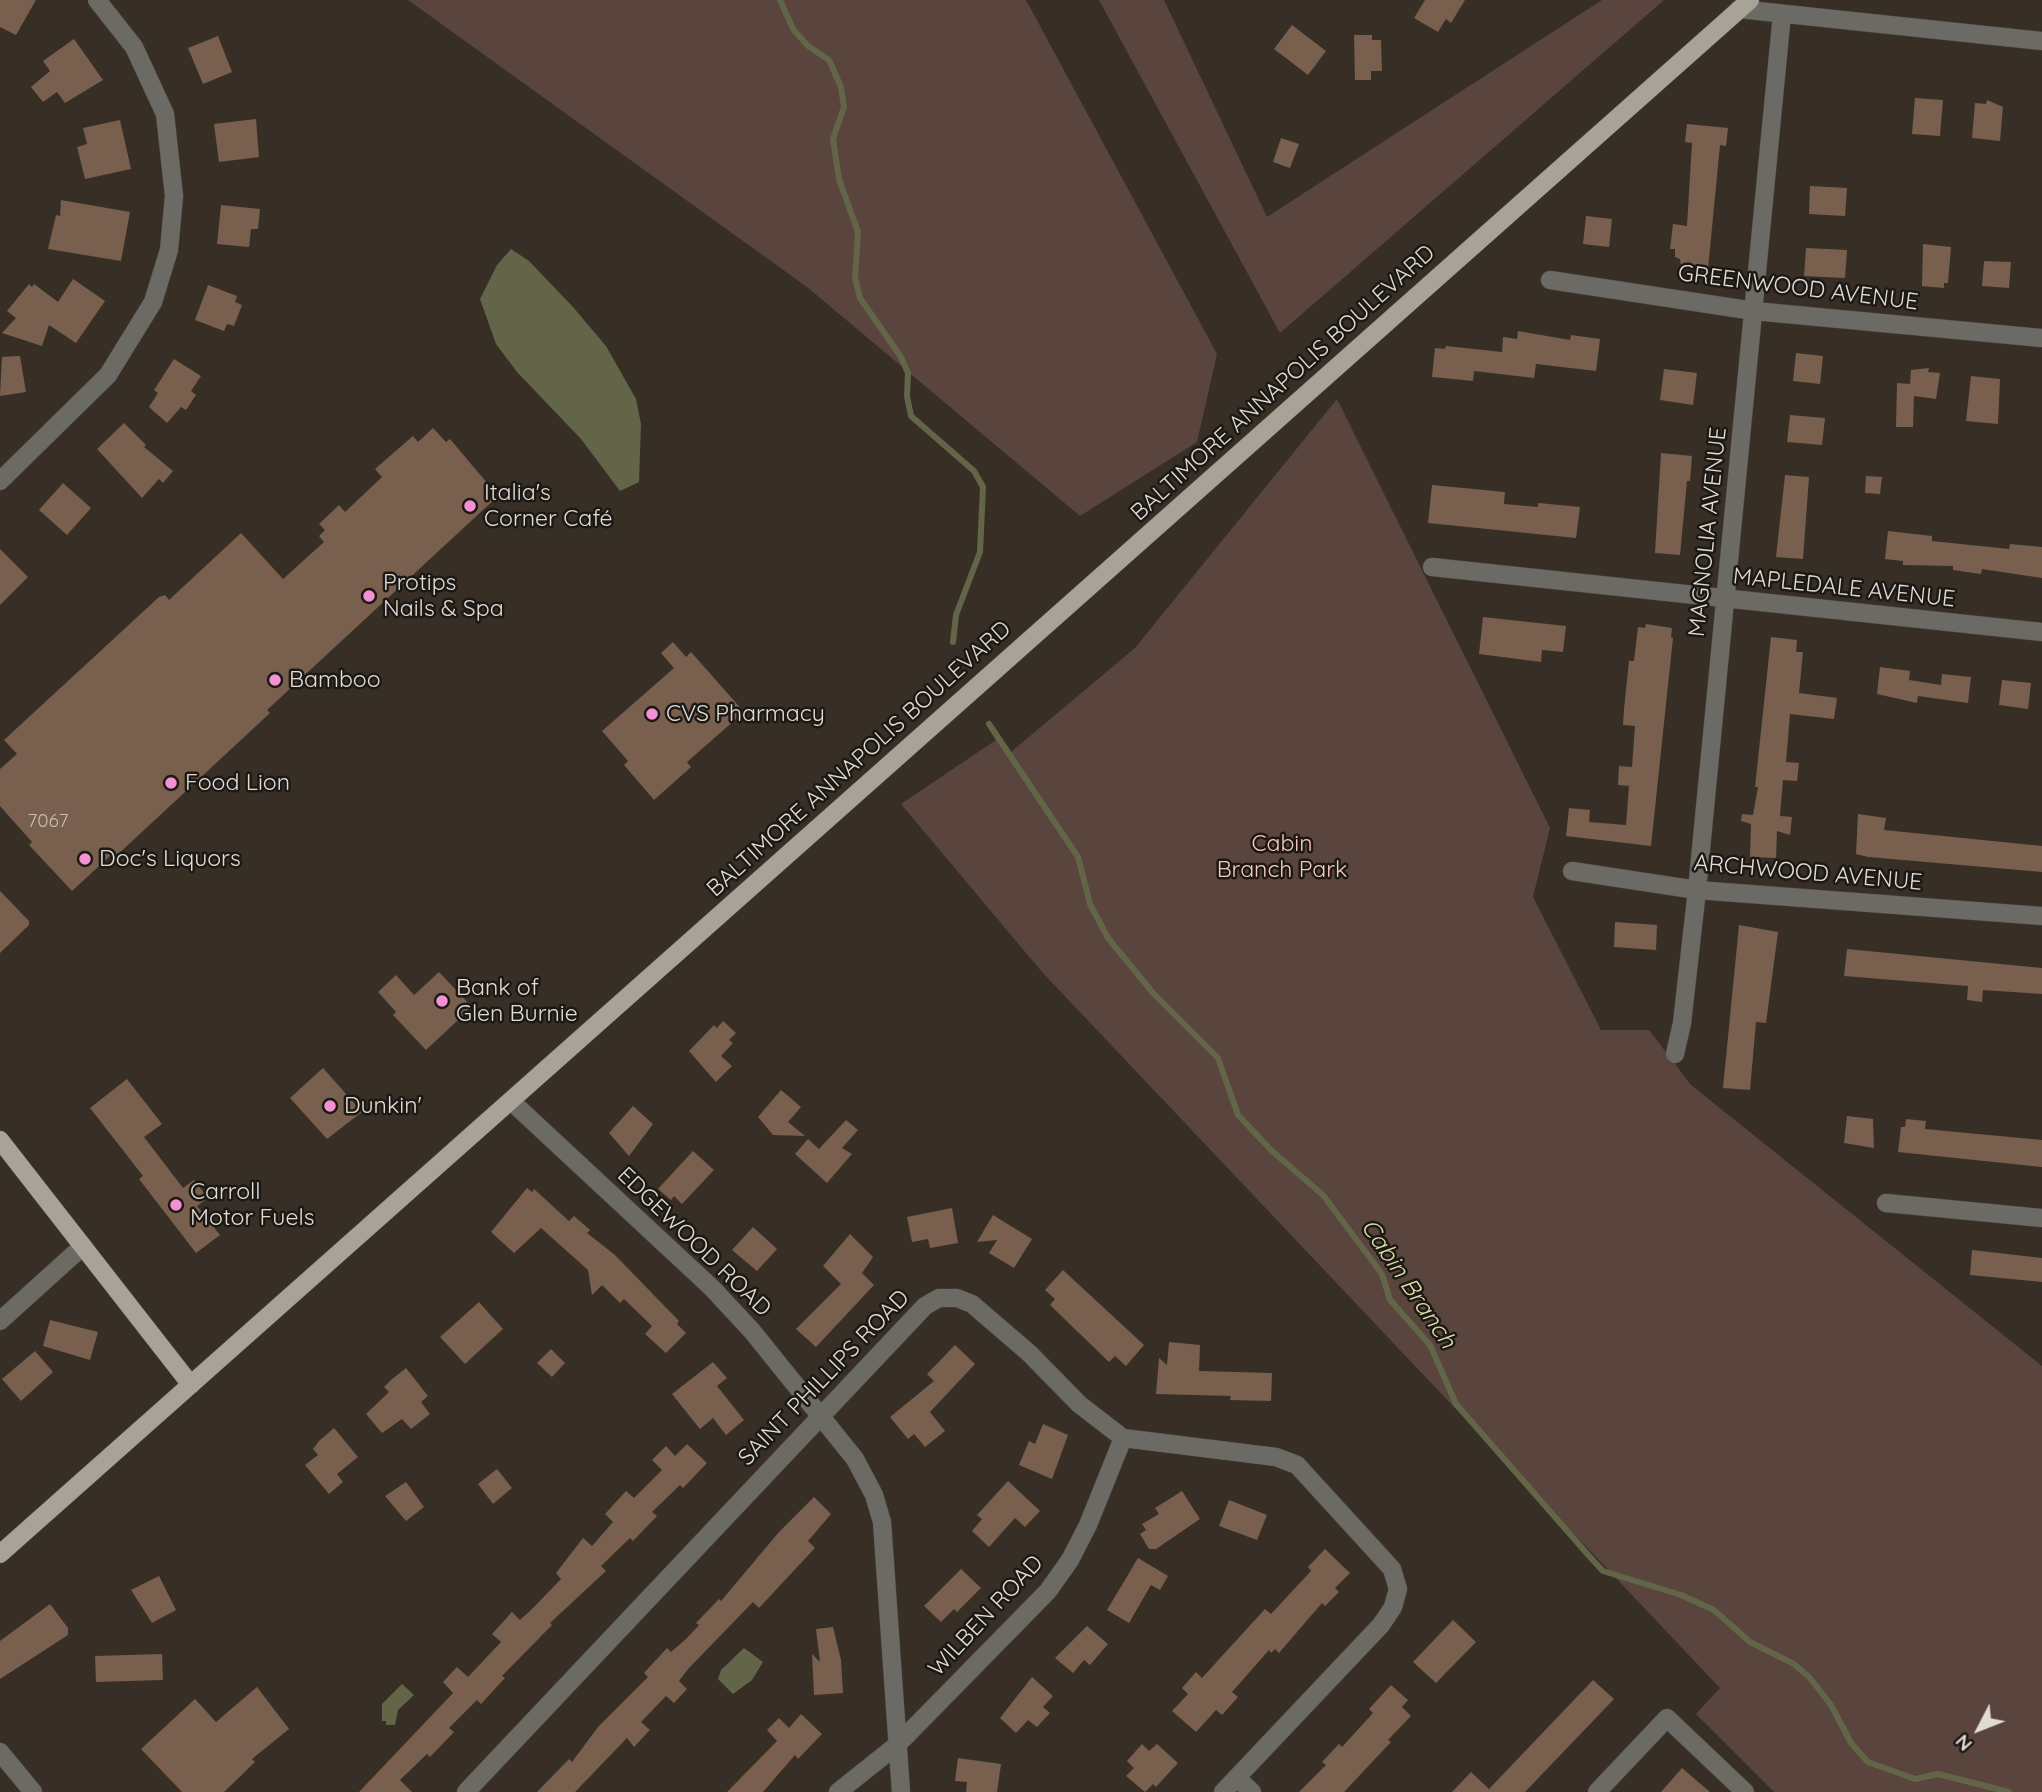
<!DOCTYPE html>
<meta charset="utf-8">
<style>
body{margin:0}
#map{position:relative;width:2042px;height:1792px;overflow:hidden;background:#372f26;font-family:Quicksand,sans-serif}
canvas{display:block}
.north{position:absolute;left:1944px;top:1694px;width:70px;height:70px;-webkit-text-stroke:5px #1c1814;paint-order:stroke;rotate:228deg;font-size:19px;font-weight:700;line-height:28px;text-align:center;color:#e0dbd5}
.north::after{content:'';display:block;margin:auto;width:24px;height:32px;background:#e0dbd5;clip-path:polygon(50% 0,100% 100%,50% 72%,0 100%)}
</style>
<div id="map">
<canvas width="2042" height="1792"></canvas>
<div class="north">N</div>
</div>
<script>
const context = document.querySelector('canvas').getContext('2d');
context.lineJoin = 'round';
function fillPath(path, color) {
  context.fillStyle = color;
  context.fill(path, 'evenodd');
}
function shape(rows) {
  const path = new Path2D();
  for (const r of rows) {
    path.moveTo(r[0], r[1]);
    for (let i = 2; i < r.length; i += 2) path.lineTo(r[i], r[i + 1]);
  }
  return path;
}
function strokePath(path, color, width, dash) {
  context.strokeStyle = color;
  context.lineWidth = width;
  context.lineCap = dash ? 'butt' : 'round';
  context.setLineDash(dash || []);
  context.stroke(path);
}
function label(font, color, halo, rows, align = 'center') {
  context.font = font + ' Quicksand,sans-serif';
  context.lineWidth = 5;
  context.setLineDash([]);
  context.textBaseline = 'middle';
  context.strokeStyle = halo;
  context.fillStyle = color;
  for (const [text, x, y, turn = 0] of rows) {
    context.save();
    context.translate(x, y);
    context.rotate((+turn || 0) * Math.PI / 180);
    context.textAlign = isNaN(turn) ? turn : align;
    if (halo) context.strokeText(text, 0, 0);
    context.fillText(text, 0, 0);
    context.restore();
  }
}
fillPath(shape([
 [408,0,1026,0,1217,354,1197,442,1080,516,807,287],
 [1099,0,1164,0,1267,217,1602,0,1664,0,1280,333],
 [1337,399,1550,828,1533,897,1601,1030,1649,1030,1691,1085,2042,1366,2042,1792,1774,1792,1696,1714,1720,1688,1042,972,901,804,999,738,1011,752,1135,648]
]), '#5a443e');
fillPath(shape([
 [511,249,529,261,573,307,606,346,636,399,641,424,639,482,620,491,581,439,517,372,496,344,480,299,497,265],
 [744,1648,763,1662,752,1680,733,1694,718,1679,721,1670],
 [402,1684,414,1695,398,1710,395,1725,386,1725,386,1721,382,1721,382,1704]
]), '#626548');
strokePath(shape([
 [780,0,793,29,808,46,829,60,841,87,844,107,833,139,839,179,858,232,855,278,860,298,901,357,908,373,907,396,911,416,974,471,983,487,980,552,956,615,953,642],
 [989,724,1078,857,1090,904,1108,938,1153,993,1218,1058,1238,1115,1272,1151,1323,1195,1382,1274,1390,1300,1430,1345,1456,1404,1590,1557,1603,1571,1681,1595,1714,1610,1750,1642,1794,1664,1810,1678,1831,1705,1851,1743,1868,1762,1915,1779,1938,1774,2009,1792]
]), '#626548', 6);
fillPath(shape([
 [0,0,36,0,16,35,0,27],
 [1425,0,1465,0,1451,23,1446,19,1438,32,1414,18],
 [1292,25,1326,51,1308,75,1274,49],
 [1354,35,1372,35,1372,40,1381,40,1382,71,1371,71,1371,80,1355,80],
 [218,36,232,72,203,84,188,48],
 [74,39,103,80,65,103,57,92,43,102,31,87,50,71,43,61],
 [1915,98,1943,100,1940,136,1912,134],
 [1987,100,2003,107,2000,141,1972,138,1975,103,1986,104],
 [256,119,259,157,219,162,214,124],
 [120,120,131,169,85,179,77,147,87,144,83,128],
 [1687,124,1728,128,1726,146,1720,145,1708,269,1681,267,1680,259,1675,257,1675,249,1670,249,1673,224,1687,226,1692,143,1685,142],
 [1281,138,1299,144,1290,168,1273,162],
 [1810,186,1847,188,1845,216,1809,214],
 [61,200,130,212,121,261,48,249,56,215,60,216],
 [221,205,260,209,258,229,251,229,249,247,217,244],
 [1586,216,1612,219,1609,247,1583,244],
 [1923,244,1951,247,1948,283,1944,283,1944,288,1922,286],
 [1806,248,1847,250,1845,278,1804,276],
 [1984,261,2011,262,2009,288,1982,286],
 [73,279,105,301,76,343,49,325,42,346,2,333,16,318,7,311,29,284,32,287,34,284,58,302],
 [208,285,237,296,235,302,242,305,234,326,227,324,224,331,195,320],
 [1518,331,1570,340,1571,335,1600,339,1596,371,1536,364,1534,378,1474,371,1473,381,1432,377,1435,348,1445,349,1446,346,1502,352,1503,337,1517,339],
 [1796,353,1823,356,1820,384,1793,381],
 [20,356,26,392,0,396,2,357],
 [174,359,201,376,191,391,196,395,186,410,181,407,167,423,149,407,158,393,154,390],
 [1929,368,1928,372,1940,373,1936,399,1914,396,1913,427,1896,427,1897,383,1910,384,1911,370],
 [1664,369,1697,373,1693,405,1660,400],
 [1971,376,2000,379,1998,424,1966,421],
 [1790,415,1825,418,1822,445,1787,442],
 [124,423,146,445,144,447,173,471,163,483,159,479,142,498,97,449],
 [433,428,446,442,450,439,498,496,267,710,270,713,114,858,111,855,72,891,29,845,32,842,0,806,0,769,17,754,4,740,159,597,165,595,169,600,241,533,283,579,324,542,319,536,325,530,319,524,339,505,345,512,382,477,375,469,413,436,418,442],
 [1661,453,1692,456,1690,481,1687,481,1680,555,1655,553],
 [1785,475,1809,477,1803,559,1776,557],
 [1866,476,1882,477,1880,494,1865,493],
 [63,483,91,508,67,535,39,510],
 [1432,485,1505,492,1504,504,1538,507,1538,503,1580,507,1576,538,1428,523],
 [1888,531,1932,536,1932,541,2009,549,2010,544,2042,547,2042,578,1982,569,1981,574,1953,570,1953,566,1903,565,1903,561,1885,559],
 [0,549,28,577,0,605],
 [1483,617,1566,626,1563,652,1542,650,1541,662,1479,654],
 [1646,624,1672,628,1671,637,1673,638,1651,846,1566,836,1569,808,1590,810,1589,822,1626,825,1629,786,1618,785,1619,766,1632,767,1635,726,1623,725,1624,709,1629,661,1634,661,1638,627,1645,628],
 [1771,637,1797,640,1796,652,1803,652,1799,693,1837,698,1834,719,1790,714,1786,762,1799,763,1797,781,1783,780,1780,816,1792,817,1790,835,1777,831,1776,858,1750,857,1751,824,1741,821,1742,814,1753,815,1758,787,1755,787],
 [673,642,686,657,691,652,744,712,687,762,691,767,654,800,624,765,628,761,602,731,674,668,661,653],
 [1880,667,1910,671,1909,680,1941,685,1942,674,1971,677,1968,703,1918,696,1917,703,1877,694],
 [2002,680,2031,683,2028,709,1999,705],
 [1858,814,1886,818,1884,830,2042,846,2042,872,1868,857,1856,854],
 [0,891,29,921,29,925,0,953],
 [1615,922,1657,925,1656,950,1614,947],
 [1739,925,1778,932,1766,1023,1756,1022,1750,1090,1723,1088],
 [1847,949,2042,968,2042,994,1983,990,1982,1002,1967,1000,1968,986,1844,976],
 [439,972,472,1007,426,1050,393,1015,396,1012,378,992,396,975,414,995],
 [723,1021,736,1033,729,1040,733,1043,721,1056,732,1066,716,1082,689,1051,714,1025,717,1028],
 [323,1068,362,1112,327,1139,290,1098],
 [127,1079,162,1124,144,1137,183,1188,194,1180,208,1198,197,1206,220,1235,196,1253,139,1179,143,1176,90,1108],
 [781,1090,801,1107,788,1122,805,1136,773,1135,758,1117],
 [633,1106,653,1124,629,1156,609,1133],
 [1847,1116,1873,1119,1874,1148,1844,1143],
 [1906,1119,1926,1121,1925,1129,2042,1140,2042,1167,1898,1152,1901,1127,1905,1127],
 [846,1120,858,1130,842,1148,852,1154,827,1183,795,1154,808,1139,819,1149],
 [693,1151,714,1170,682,1204,674,1196,671,1200,658,1189],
 [527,1188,532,1192,534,1189,569,1221,574,1216,590,1230,587,1233,615,1255,679,1321,677,1324,686,1333,666,1353,645,1334,652,1326,624,1299,620,1303,602,1285,592,1295,588,1270,541,1228,514,1253,491,1232],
 [952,1208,958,1243,930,1248,928,1239,912,1242,907,1217],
 [993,1215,1032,1239,1014,1268,989,1253,997,1240,977,1242],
 [753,1227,777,1249,757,1271,732,1250],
 [850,1234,873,1257,862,1273,874,1285,816,1347,796,1329,841,1284,823,1266],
 [1972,1250,2042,1258,2042,1282,1970,1275],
 [1063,1270,1144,1345,1126,1366,1115,1356,1109,1362,1050,1305,1055,1299,1045,1290],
 [479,1302,503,1329,465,1364,440,1337],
 [50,1320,98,1332,90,1360,43,1346],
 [1169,1342,1200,1345,1199,1371,1272,1373,1271,1401,1230,1400,1231,1396,1156,1394,1159,1358,1167,1365],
 [955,1345,975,1364,930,1412,945,1431,925,1447,914,1434,908,1439,890,1417,934,1381,927,1374],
 [551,1349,565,1363,552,1377,537,1363],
 [35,1351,53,1372,21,1401,2,1379],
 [713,1362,727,1378,717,1386,744,1420,726,1435,713,1418,700,1429,672,1394],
 [406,1368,428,1396,421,1402,430,1414,411,1429,402,1419,382,1433,366,1414,389,1392,384,1387,391,1380],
 [1043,1424,1068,1435,1052,1479,1019,1465,1029,1441,1035,1444],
 [334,1428,358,1457,337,1474,343,1482,329,1494,305,1465,318,1455,313,1449,319,1441],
 [687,1444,707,1463,683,1488,680,1485,652,1512,657,1516,633,1541,630,1538,601,1566,606,1571,550,1623,552,1625,502,1676,505,1678,481,1704,477,1700,449,1728,454,1732,430,1757,427,1754,400,1780,412,1792,359,1792,453,1693,443,1682,457,1667,468,1677,501,1642,492,1634,512,1612,520,1620,533,1608,561,1579,556,1573,583,1538,592,1546,613,1522,605,1514,626,1491,634,1498,662,1470,652,1460,666,1446,675,1456],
 [497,1469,512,1488,493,1504,478,1484],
 [1008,1481,1040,1511,1025,1527,1015,1518,989,1547,972,1531,982,1519,977,1515],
 [406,1482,424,1507,406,1521,385,1496],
 [1182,1491,1200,1519,1156,1549,1149,1549,1140,1534,1146,1530,1142,1524,1159,1514,1155,1508],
 [814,1497,831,1514,808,1541,815,1548,759,1608,753,1602,689,1668,679,1681,687,1689,674,1703,666,1696,641,1722,650,1730,634,1747,627,1738,575,1792,537,1792,569,1759,572,1762,598,1727,648,1677,644,1673,667,1648,671,1652,687,1638,699,1625,696,1623,719,1599,721,1601,779,1532],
 [1229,1500,1267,1515,1257,1540,1219,1526],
 [1325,1549,1350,1573,1335,1588,1339,1592,1325,1606,1322,1603,1279,1653,1275,1649,1271,1653,1269,1650,1232,1692,1238,1697,1222,1715,1216,1710,1196,1732,1172,1711,1188,1694,1182,1688,1196,1672,1202,1678,1265,1609,1271,1614,1311,1571,1308,1567],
 [1138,1558,1168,1576,1160,1590,1151,1585,1129,1623,1107,1610],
 [961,1569,981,1588,957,1612,954,1609,941,1622,924,1606],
 [159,1576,176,1610,152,1623,131,1590],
 [50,1604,68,1628,68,1635,0,1679,0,1641],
 [1453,1620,1476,1642,1436,1683,1413,1662],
 [1087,1626,1108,1644,1090,1665,1084,1660,1073,1673,1055,1658],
 [833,1627,841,1660,843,1693,814,1695,812,1654,820,1662,816,1629],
 [162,1654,163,1680,96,1682,95,1656],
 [1032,1677,1053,1696,1043,1707,1050,1713,1037,1727,1028,1720,1016,1733,1000,1718],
 [1593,1680,1614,1699,1525,1792,1452,1792,1471,1772,1489,1789],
 [1391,1685,1408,1700,1402,1707,1411,1716,1388,1740,1391,1742,1344,1792,1299,1792,1326,1765,1322,1762,1339,1744,1342,1747,1373,1713,1369,1709],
 [257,1687,289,1729,252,1759,255,1762,224,1792,182,1792,141,1749,195,1699,216,1722],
 [801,1714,822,1734,798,1759,795,1755,763,1792,727,1792,777,1741,767,1730,779,1718,789,1728],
 [1142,1744,1149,1751,1157,1744,1178,1763,1156,1787,1153,1784,1145,1792,1126,1776,1134,1768,1127,1761],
 [958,1758,1001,1764,997,1792,966,1792,967,1782,955,1781],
 [1682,1768,1710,1792,1661,1792]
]), '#795f4d');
const minor = shape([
 [1739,9,2042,41],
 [1550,280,1754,311,2042,338],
 [0,481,108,375,153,302,169,250,174,196,165,114,134,47,97,0],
 [1432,567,2042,632],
 [1572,871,1697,890,2042,916],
 [1675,1054,1682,1023,1697,890,1782,14],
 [512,1102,712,1288,752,1331,855,1459,874,1495,882,1522,901,1792],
 [1886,1203,2042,1218],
 [0,1321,83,1246],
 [0,1752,33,1792],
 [1237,1778,1252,1792],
 [466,1792,925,1306,939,1298,957,1298,972,1304,1029,1353,1079,1404,1123,1438,1276,1457,1297,1465,1392,1569,1398,1589,1393,1607,1381,1625,1223,1792],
 [838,1792,897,1745,1048,1591,1070,1560,1088,1525,1123,1438],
 [1597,1792,1667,1718,1745,1792]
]);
const major = shape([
 [0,1140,191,1385],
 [0,1554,1750,0]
]);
strokePath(minor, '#524b42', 19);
strokePath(major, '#524b42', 19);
strokePath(minor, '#6c6a65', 18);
strokePath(major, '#a7a397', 18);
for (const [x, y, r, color] of [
 [470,506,7,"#f491d3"],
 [369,596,7,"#f491d3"],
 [275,680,7,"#f491d3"],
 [652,714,7,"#f491d3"],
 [171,783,7,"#f491d3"],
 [85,859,7,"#f491d3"],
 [442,1001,7,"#f491d3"],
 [330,1106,7,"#f491d3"],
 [176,1205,7,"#f491d3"]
]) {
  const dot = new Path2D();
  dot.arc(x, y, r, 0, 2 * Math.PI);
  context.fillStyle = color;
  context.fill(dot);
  strokePath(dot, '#1c1814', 2.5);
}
label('19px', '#c6bcb3', null, [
 ["7067",48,821]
]);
label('23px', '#e0dbd5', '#1c1814', [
 ["GREENWOOD AVENUE",1798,288,7],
 ["BALTIMORE ANNAPOLIS BOULEVARD",1283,383,-42],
 ["MAGNOLIA AVENUE",1708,532,-84],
 ["MAPLEDALE AVENUE",1844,588,6],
 ["BALTIMORE ANNAPOLIS BOULEVARD",859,759,-42],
 ["ARCHWOOD AVENUE",1808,873,5],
 ["EDGEWOOD ROAD",694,1242,44],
 ["SAINT PHILLIPS ROAD",824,1378,-46],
 ["WILBEN ROAD",986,1616,-47]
]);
label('23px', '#e0dbd5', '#1c1814', [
 ["Italia's",484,493],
 ["Corner Café",484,519],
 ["Protips",383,583],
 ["Nails & Spa",383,609],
 ["Bamboo",289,680],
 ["CVS Pharmacy",666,714],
 ["Food Lion",185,783],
 ["Doc's Liquors",99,859],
 ["Bank of",456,988],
 ["Glen Burnie",456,1014],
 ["Dunkin'",344,1106],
 ["Carroll",190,1192],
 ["Motor Fuels",190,1218]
], 'left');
label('23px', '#f9c8ba', '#1c1814', [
 ["Cabin",1282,844],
 ["Branch Park",1282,870]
]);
label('italic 24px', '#d8dda4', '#1c1814', [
 ["Cabin Branch",1408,1284,56]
]);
</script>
